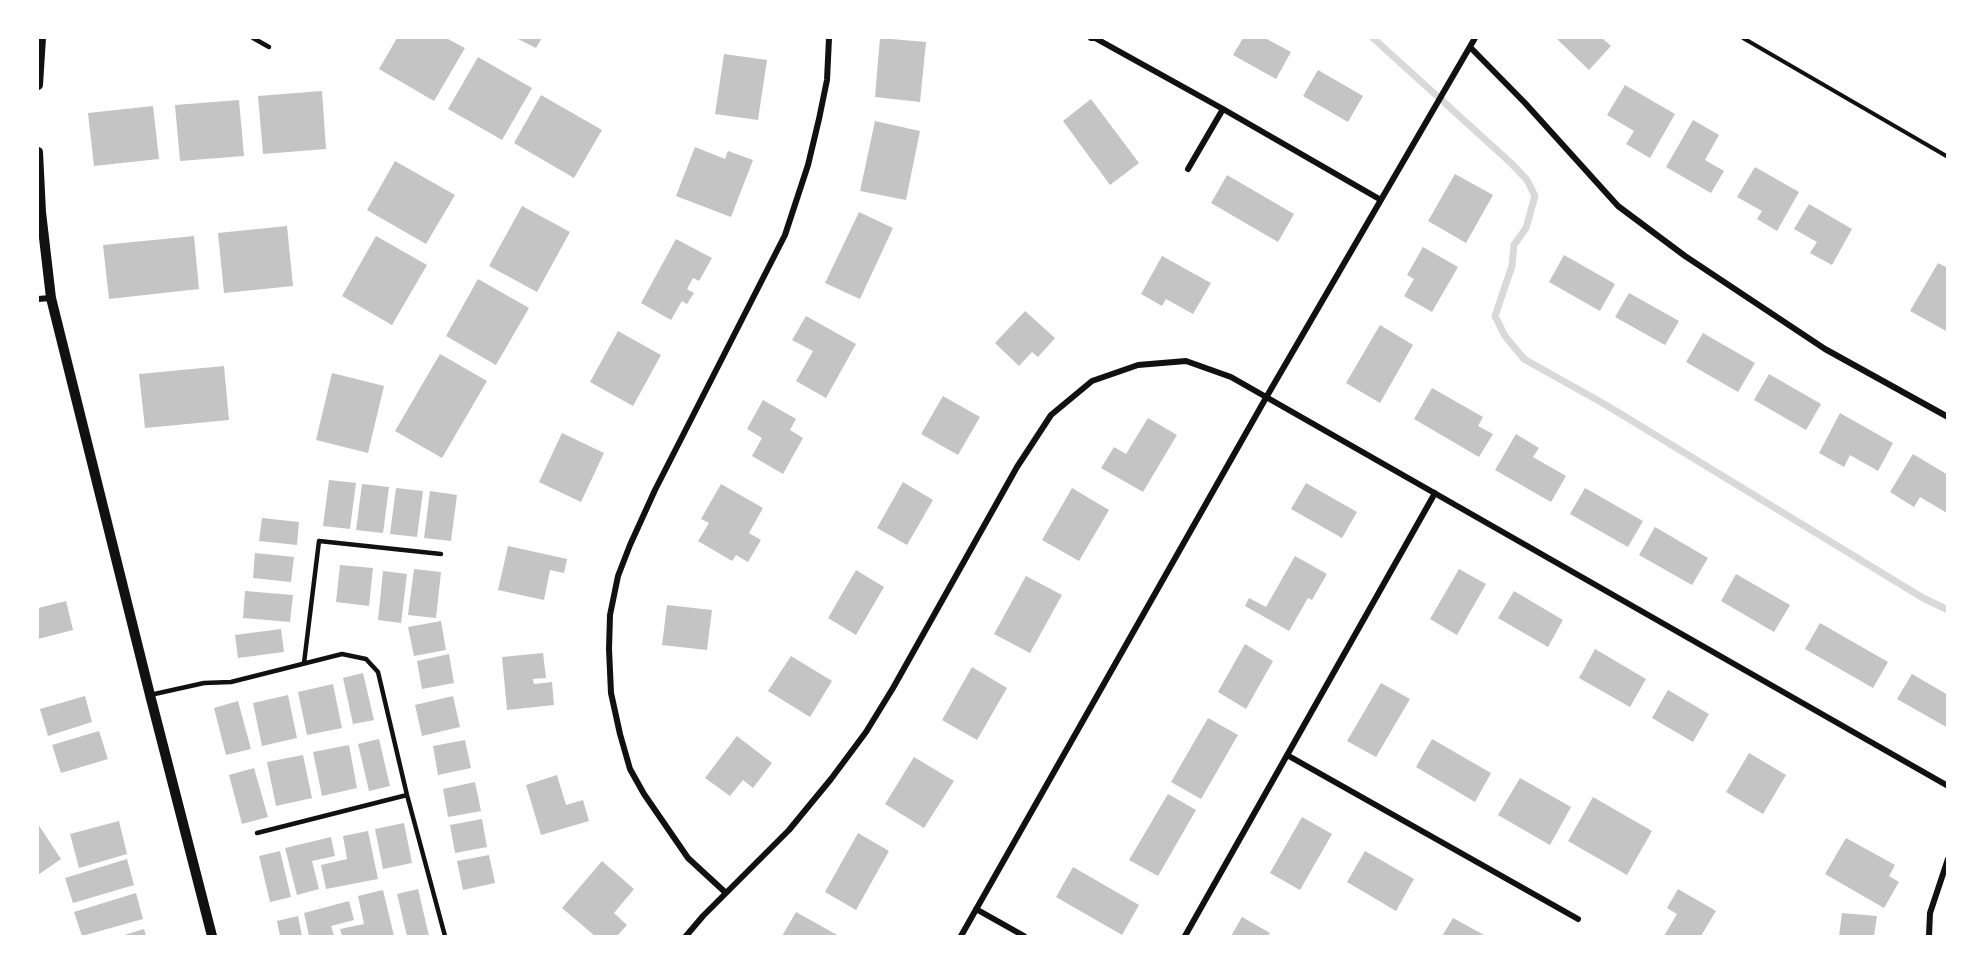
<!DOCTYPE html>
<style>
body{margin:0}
#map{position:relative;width:1985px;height:974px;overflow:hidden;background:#fff;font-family:"PT Sans",sans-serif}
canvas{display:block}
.frame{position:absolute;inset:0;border:39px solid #fff;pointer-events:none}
</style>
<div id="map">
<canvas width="1985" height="974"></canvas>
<div class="frame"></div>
</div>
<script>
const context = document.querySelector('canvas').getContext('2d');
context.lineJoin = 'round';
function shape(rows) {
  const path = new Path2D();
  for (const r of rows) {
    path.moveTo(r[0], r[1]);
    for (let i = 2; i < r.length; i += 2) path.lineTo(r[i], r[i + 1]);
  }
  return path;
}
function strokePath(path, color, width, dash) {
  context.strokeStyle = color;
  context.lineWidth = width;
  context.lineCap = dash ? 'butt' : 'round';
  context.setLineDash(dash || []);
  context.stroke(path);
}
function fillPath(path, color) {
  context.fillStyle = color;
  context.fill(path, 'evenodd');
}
strokePath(shape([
 [1373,38,1511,163,1527,180,1535,196,1526,228,1514,245,1512,266,1495,316,1505,336,1524,359,1606,405,1923,598,1948,610]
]), '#d9d9d9', 7);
fillPath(shape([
 [397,38,446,38,465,48,434,101,379,69],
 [516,38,542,38,536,48],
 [880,38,926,42,920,102,875,97],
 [1243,38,1265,38,1291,52,1276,79,1233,55],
 [1556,38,1602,38,1611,46,1589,70],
 [724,54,767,60,758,120,715,114],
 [478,57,532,88,502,140,448,109],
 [1318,70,1363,96,1348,122,1303,96],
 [1625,85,1675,114,1650,158,1626,144,1634,131,1607,115],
 [322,91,326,149,263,154,258,96],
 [541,95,602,130,574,178,514,143],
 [1091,99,1139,163,1110,185,1063,121],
 [239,100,244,156,180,161,175,105],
 [153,106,159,159,94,166,88,113],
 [1693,120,1719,135,1705,160,1724,171,1711,193,1666,167],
 [875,121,920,131,906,200,860,191],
 [695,147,725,159,728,151,753,160,731,217,676,196],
 [395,161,455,195,426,244,367,210],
 [1755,167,1799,192,1777,231,1757,219,1762,211,1737,197],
 [1455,174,1493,195,1466,243,1428,221],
 [1227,175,1294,214,1278,242,1211,203],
 [1809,204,1852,229,1832,265,1810,253,1817,242,1794,229],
 [522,206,570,232,537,292,489,266],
 [859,212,893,228,860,299,825,283],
 [287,226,293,286,224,293,218,233],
 [194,236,199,289,109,299,103,245],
 [376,236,427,265,392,325,342,296],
 [676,239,712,258,699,281,693,278,687,289,694,293,687,304,682,301,671,320,641,303],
 [1423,247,1458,267,1432,312,1404,296,1414,279,1407,275],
 [1564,255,1615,284,1600,311,1549,282],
 [1162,256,1211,283,1193,314,1166,299,1162,306,1141,294],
 [1938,263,1948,268,1948,332,1910,311],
 [478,279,529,308,496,365,446,336],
 [1629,293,1679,321,1665,345,1615,317],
 [1025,311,1055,338,1038,357,1032,352,1019,366,995,343],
 [806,316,856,344,826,398,796,381,813,351,792,340],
 [1380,325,1413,345,1380,403,1346,383],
 [618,331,661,355,633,406,590,382],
 [1703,333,1755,363,1738,392,1686,362],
 [440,354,487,381,442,458,395,431],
 [224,366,229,420,145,428,139,374],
 [332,373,384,386,368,453,316,440],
 [1769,374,1821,404,1806,430,1754,400],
 [1432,388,1483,417,1478,426,1493,434,1479,457,1414,419],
 [943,396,980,417,958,455,921,434],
 [763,400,796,419,790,430,803,438,783,474,752,456,762,438,747,429],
 [1840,413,1893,443,1878,471,1850,455,1844,467,1819,453],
 [1148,418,1177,435,1143,492,1101,468,1114,447,1126,454],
 [562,433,604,453,581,502,539,482],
 [1516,434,1539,448,1533,457,1566,476,1551,502,1495,470],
 [1913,454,1948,475,1947,513,1920,497,1914,507,1890,492],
 [329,480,356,483,350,529,323,526],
 [903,482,933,500,907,545,877,528],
 [1306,483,1357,512,1342,538,1291,509],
 [362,484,389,487,383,533,356,530],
 [721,484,763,508,749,533,761,540,748,562,736,555,732,561,698,541,709,523,701,519],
 [396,488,423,491,417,537,390,534],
 [1072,488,1109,510,1079,561,1042,540],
 [1585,488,1643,521,1628,547,1570,514],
 [430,491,457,495,451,541,424,538],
 [262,518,299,522,297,545,259,541],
 [1655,527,1708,558,1692,585,1639,555],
 [508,546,567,559,564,573,550,570,544,600,498,590],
 [255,553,294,557,291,582,253,578],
 [1295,556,1327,574,1312,600,1308,598,1289,631,1245,606,1249,598,1266,607],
 [340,565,373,568,369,606,336,602],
 [414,569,441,572,436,618,408,615],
 [1459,569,1486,584,1457,635,1430,619],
 [856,570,884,587,856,635,828,618],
 [383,571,407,574,401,623,378,620],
 [1736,574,1790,605,1774,632,1721,601],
 [1026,576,1062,595,1030,653,994,634],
 [245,591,293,595,290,622,243,618],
 [1514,591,1563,620,1548,647,1498,618],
 [66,601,73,630,38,639,38,608],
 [667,605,712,610,707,650,662,645],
 [441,621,446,650,414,656,408,627],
 [1820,623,1888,662,1873,688,1805,649],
 [281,629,284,652,238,658,235,635],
 [1245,644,1273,661,1246,709,1218,692],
 [1595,649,1646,679,1630,707,1579,678],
 [543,653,546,678,533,679,534,684,552,682,554,705,507,710,502,657],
 [449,654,454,683,422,689,417,661],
 [791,656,832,681,810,717,768,691],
 [972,667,1007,688,977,740,942,720],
 [363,673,374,720,353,724,343,678],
 [1912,674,1948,695,1948,728,1897,699],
 [1381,683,1410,699,1376,757,1347,741],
 [333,684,342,728,307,735,298,692],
 [1668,690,1709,714,1693,742,1652,718],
 [288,695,297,738,262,746,253,703],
 [85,696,92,722,48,736,40,709],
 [453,696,460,727,422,736,415,705],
 [238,701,251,749,226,755,214,708],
 [1208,718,1238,735,1201,799,1171,782],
 [99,731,108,759,61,773,52,745],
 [737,736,772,763,753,788,743,780,730,796,705,778],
 [379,739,390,786,369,791,358,744],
 [1432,739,1491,773,1475,802,1416,767],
 [465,740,471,768,438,775,433,746],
 [349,745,357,788,322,796,313,752],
 [1749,753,1786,775,1763,814,1726,792],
 [303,755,312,798,276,806,267,762],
 [914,757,954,781,924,828,885,804],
 [254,768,268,817,242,824,229,775],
 [557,775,566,805,583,800,589,821,541,835,526,785],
 [1520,778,1571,807,1550,845,1498,815],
 [475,782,481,811,448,817,443,789],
 [1168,794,1196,810,1158,876,1129,860],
 [1593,797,1652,831,1627,875,1568,841],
 [1302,817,1332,834,1300,890,1270,873],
 [482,819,487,847,455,853,450,825],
 [119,821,127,854,79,868,70,834],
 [404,823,412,863,383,869,375,829],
 [38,824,61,859,38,875],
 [368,831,378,879,326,889,321,865,347,859,343,836],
 [858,833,889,851,856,910,825,892],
 [331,837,335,856,312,861,319,889,297,895,285,848],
 [1846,838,1895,865,1889,876,1899,882,1884,908,1825,874],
 [280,851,291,897,270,902,259,856],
 [1365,851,1414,879,1396,911,1347,882],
 [489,855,495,883,463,890,457,861],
 [127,859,134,885,73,903,65,878],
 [602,861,634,889,614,913,627,925,617,936,595,936,562,908],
 [1073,867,1139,905,1122,935,1056,897],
 [418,889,429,936,407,936,397,894],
 [1678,889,1716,911,1701,936,1664,936,1677,914,1667,908],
 [383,890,394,936,342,936,340,929,364,924,358,896],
 [136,893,143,919,82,936,74,912],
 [349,901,354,920,331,926,334,936,309,936,304,913],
 [796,912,839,936,782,936],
 [1842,913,1877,916,1874,936,1839,936],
 [298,916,302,936,280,936,277,921],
 [1242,917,1270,933,1268,936,1231,936],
 [1453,918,1486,936,1442,936],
 [144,929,146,936,121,936]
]), '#c4c4c4');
strokePath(shape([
 [1743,38,1948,157]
]), '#111', 4);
strokePath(shape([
 [253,38,269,47],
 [304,663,319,541,441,554],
 [150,695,204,683,231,682,342,654,366,659,378,672,407,795,445,936],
 [257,833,407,795]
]), '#111', 4.5);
strokePath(shape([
 [1091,38,1095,38,1223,109,1381,200],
 [1470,47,1525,103,1618,206,1685,256,1825,349,1948,417],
 [1188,169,1223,109],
 [38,299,51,298],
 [1287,755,1578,919],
 [726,893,688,858,644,794,630,769,620,734,611,693,609,649,610,615,618,576,630,545,655,490,785,235,808,165,819,119,827,80,829,38],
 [976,909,1024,936],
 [686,936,703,916,789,830,831,779,866,732,893,688,1017,467,1051,415,1092,381,1138,365,1186,361,1231,377,1948,786],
 [961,936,1267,396,1475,38],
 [1185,936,1435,493],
 [1929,936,1930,913,1948,859]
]), '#111', 6);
strokePath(shape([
 [38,85,41,38],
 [38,152,41,212,51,298,150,695,212,936]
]), '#111', 10);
</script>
